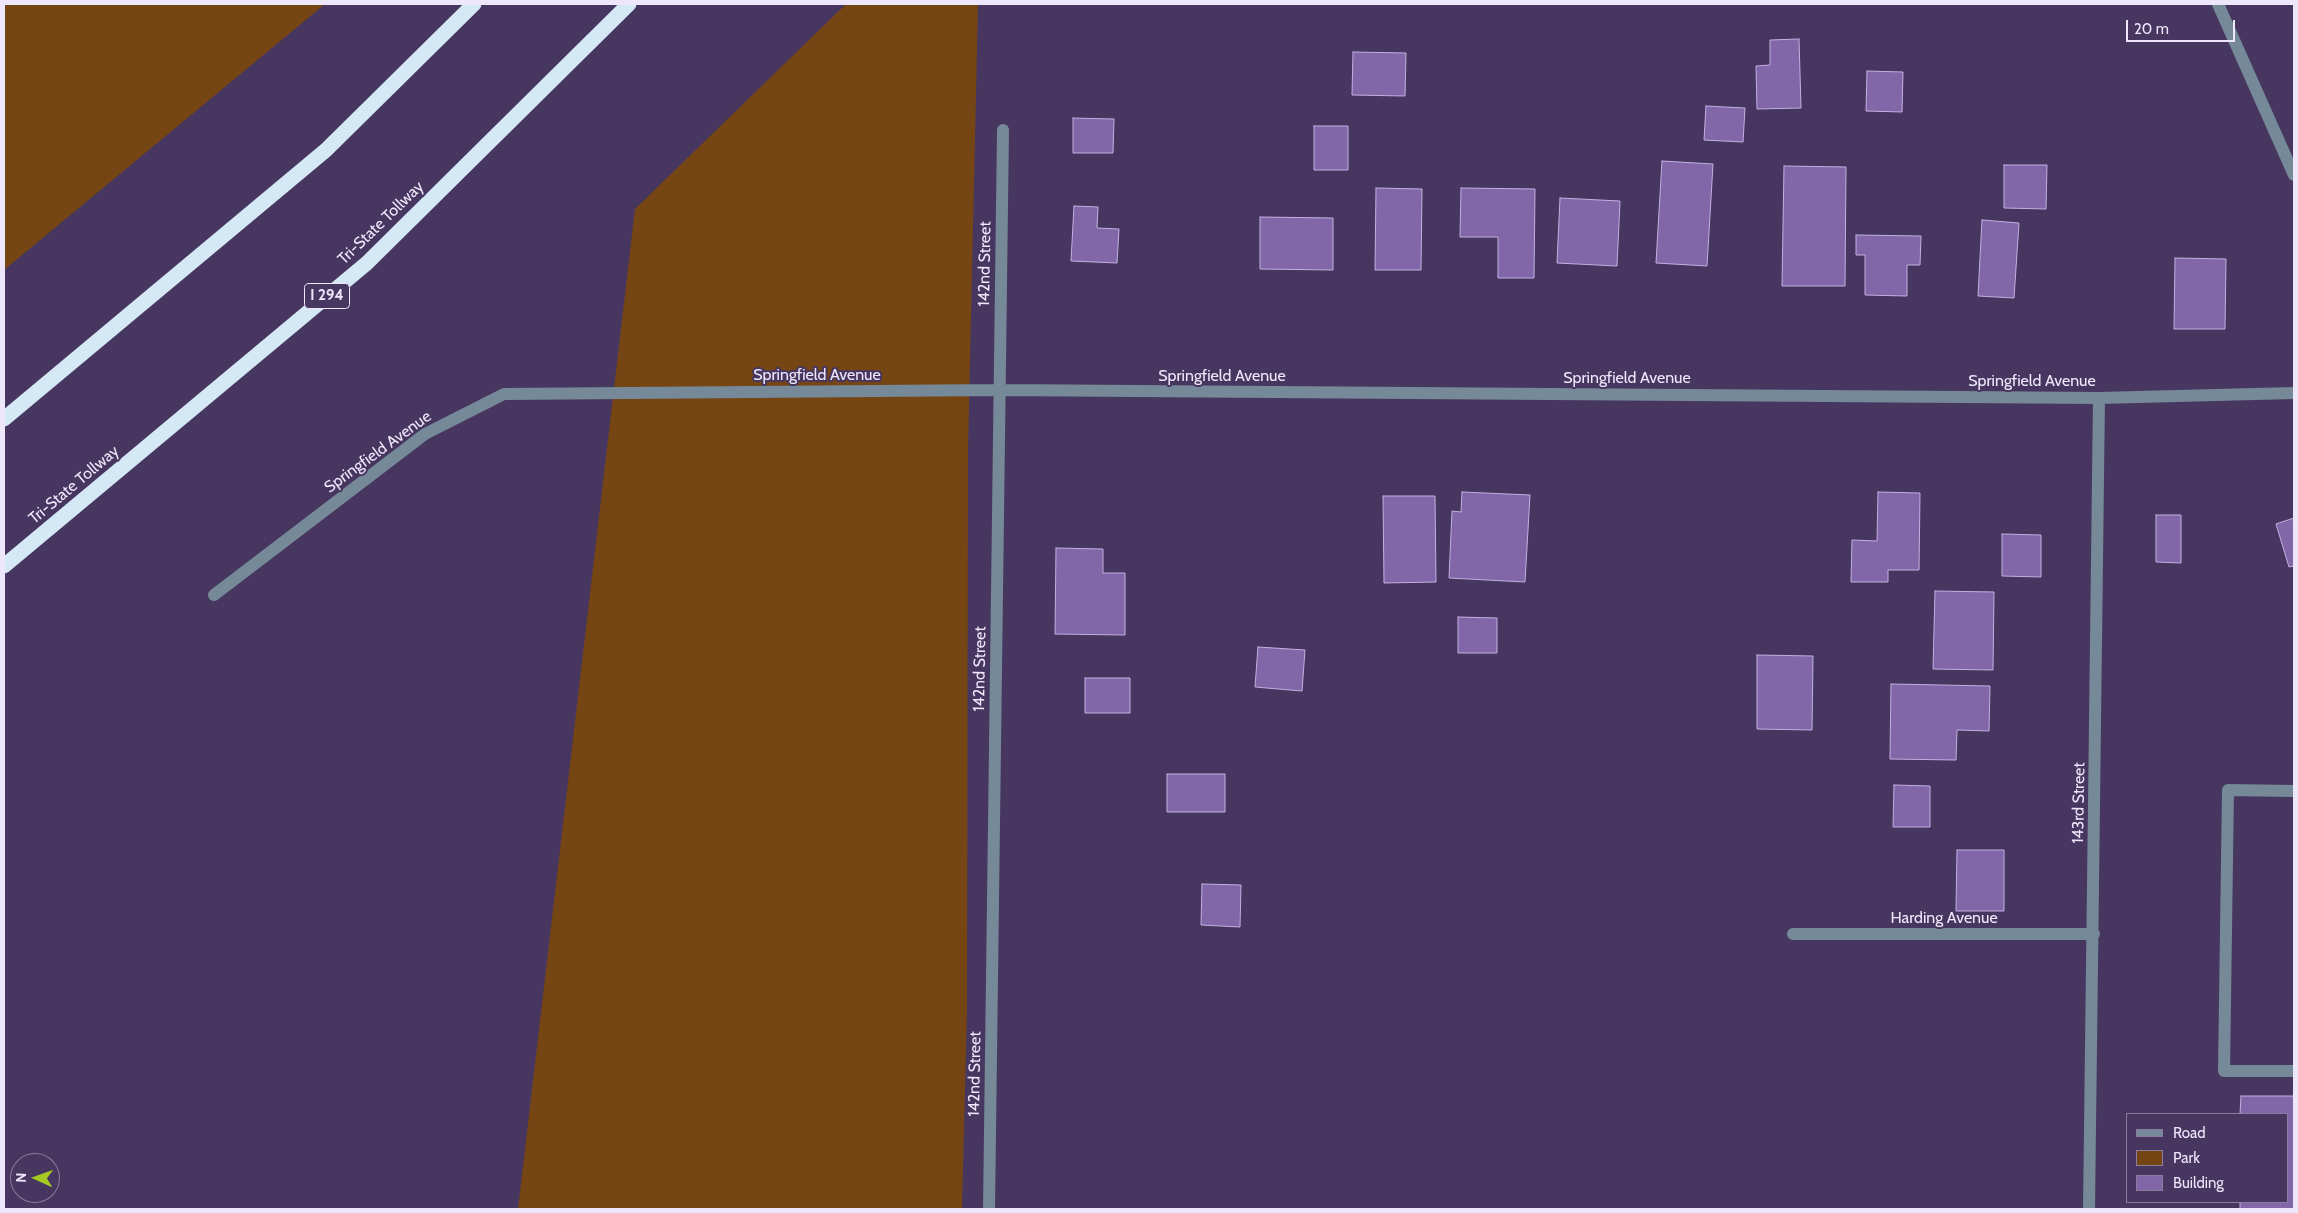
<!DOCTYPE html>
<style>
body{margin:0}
#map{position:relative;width:2298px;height:1213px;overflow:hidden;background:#473760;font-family:Cabin,sans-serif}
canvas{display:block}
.frame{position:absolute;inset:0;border:5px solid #eee7fb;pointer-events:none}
.legend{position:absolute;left:2126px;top:1113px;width:162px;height:90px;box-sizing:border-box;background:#473760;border:1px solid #8a7d9e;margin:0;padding:6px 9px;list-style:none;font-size:15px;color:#eee7fb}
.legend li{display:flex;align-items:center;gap:10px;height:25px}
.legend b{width:25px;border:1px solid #8a7d9e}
.north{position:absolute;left:10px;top:1153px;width:50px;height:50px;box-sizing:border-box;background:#473760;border:1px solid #8a7d9e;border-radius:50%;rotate:272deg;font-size:14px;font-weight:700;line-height:20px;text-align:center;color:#eee7fb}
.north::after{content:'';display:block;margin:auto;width:18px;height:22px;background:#a5c822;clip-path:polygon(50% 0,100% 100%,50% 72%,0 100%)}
.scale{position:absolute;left:2126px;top:20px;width:109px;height:22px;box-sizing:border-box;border:2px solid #eee7fb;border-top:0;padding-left:6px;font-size:15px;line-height:18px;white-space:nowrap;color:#eee7fb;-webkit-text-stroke:4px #473760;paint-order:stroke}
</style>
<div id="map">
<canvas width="2298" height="1213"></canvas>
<div class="frame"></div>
<ul class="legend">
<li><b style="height:6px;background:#758998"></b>Road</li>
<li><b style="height:14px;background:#754514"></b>Park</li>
<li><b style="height:14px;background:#8166a8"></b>Building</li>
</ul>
<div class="north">N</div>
<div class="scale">20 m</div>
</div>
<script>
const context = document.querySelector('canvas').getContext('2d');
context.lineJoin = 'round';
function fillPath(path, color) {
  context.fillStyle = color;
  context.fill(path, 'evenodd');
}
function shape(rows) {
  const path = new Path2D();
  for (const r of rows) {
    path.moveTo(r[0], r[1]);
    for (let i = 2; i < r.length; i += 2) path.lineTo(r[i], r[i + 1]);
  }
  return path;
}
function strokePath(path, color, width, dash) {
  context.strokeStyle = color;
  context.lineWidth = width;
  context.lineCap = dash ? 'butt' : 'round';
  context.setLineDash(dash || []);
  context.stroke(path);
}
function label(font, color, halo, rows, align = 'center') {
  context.font = font + ' Cabin,sans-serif';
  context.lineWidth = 4;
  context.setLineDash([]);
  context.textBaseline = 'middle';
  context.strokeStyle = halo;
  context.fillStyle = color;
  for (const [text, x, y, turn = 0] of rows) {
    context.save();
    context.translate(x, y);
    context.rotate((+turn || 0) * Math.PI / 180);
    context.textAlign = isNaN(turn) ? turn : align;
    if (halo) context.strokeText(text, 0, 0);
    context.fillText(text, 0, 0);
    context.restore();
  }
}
fillPath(shape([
 [4,4,325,4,4,270],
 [846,4,978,4,968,450,967,1009,962,1209,518,1209,635,209]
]), '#754514');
const building = shape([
 [1799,39,1801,108,1757,109,1756,66,1770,65,1770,40,1799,39],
 [1353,52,1406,53,1405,96,1352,95,1353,52],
 [1867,71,1903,72,1902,112,1866,111,1867,71],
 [1706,106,1745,108,1743,142,1704,140,1706,106],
 [1073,118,1114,119,1113,153,1073,153,1073,118],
 [1314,126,1348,126,1348,170,1314,170,1314,126],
 [1662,161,1713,164,1707,266,1656,263,1662,161],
 [2004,165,2047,165,2046,209,2004,208,2004,165],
 [1784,166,1846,167,1845,286,1782,286,1784,166],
 [1376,188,1422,189,1421,270,1375,270,1376,188],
 [1461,188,1535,189,1534,278,1498,278,1498,237,1460,237,1461,188],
 [1560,198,1620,201,1617,266,1557,263,1560,198],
 [1074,206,1098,207,1097,228,1119,229,1117,263,1071,261,1074,206],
 [1260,217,1333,218,1333,270,1260,269,1260,217],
 [1982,220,2019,223,2014,298,1978,296,1982,220],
 [1856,235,1921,236,1920,265,1907,265,1907,296,1865,295,1865,255,1856,255,1856,235],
 [2175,258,2226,259,2225,329,2174,329,2175,258],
 [1462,492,1530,495,1525,582,1449,578,1452,511,1461,512,1462,492],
 [1878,492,1920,493,1919,570,1888,570,1888,582,1851,582,1852,540,1877,541,1878,492],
 [1383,496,1435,496,1436,582,1384,583,1383,496],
 [2156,515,2181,515,2181,563,2156,562,2156,515],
 [2294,518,2294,566,2289,567,2276,524,2294,518],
 [2002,534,2041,535,2041,577,2002,576,2002,534],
 [1056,548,1103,549,1103,573,1125,573,1125,635,1055,634,1056,548],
 [1935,591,1994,592,1993,670,1933,669,1935,591],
 [1458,617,1497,618,1497,653,1458,653,1458,617],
 [1258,647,1305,650,1302,691,1255,687,1258,647],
 [1757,655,1813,656,1812,730,1757,729,1757,655],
 [1085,678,1130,678,1130,713,1085,713,1085,678],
 [1891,684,1990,686,1989,731,1957,730,1956,760,1890,759,1891,684],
 [1167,774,1225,774,1225,812,1167,812,1167,774],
 [1894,785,1930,786,1930,827,1893,827,1894,785],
 [1957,850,2004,850,2004,911,1956,911,1957,850],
 [1202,884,1241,885,1240,927,1201,925,1202,884],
 [2241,1096,2294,1096,2294,1209,2240,1209,2240,1202,2287,1202,2287,1114,2240,1114,2241,1096]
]);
fillPath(building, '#8166a8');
strokePath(building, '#c3b1e2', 1);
strokePath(shape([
 [2218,4,2294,175],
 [214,595,425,434,504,394,999,390,2099,398,2294,393],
 [2294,791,2228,790,2224,1071,2294,1071],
 [1793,934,2094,934],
 [989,1209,1003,130],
 [2089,1209,2099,398]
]), '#758998', 12);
strokePath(shape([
 [4,419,326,150,474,4],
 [4,566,367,263,629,4]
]), '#d5e8f6', 15);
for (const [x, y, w] of [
 [327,296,45]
]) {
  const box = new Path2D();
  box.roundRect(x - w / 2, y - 12.5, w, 25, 4);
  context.fillStyle = '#473760';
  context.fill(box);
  strokePath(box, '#eee7fb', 1);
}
label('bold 15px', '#eee7fb', null, [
 ["I 294",327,296]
]);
label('16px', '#eee7fb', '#473760', [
 ["Tri-State Tollway",381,223,-44],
 ["142nd Street",985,264,-89],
 ["Springfield Avenue",817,375],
 ["Springfield Avenue",1222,376],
 ["Springfield Avenue",1627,378],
 ["Springfield Avenue",2032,381],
 ["Springfield Avenue",378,452,-36],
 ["Tri-State Tollway",74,485,-40],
 ["142nd Street",980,669,-89],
 ["143rd Street",2079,803,-89],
 ["Harding Avenue",1944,918],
 ["142nd Street",975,1074,-89]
]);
</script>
